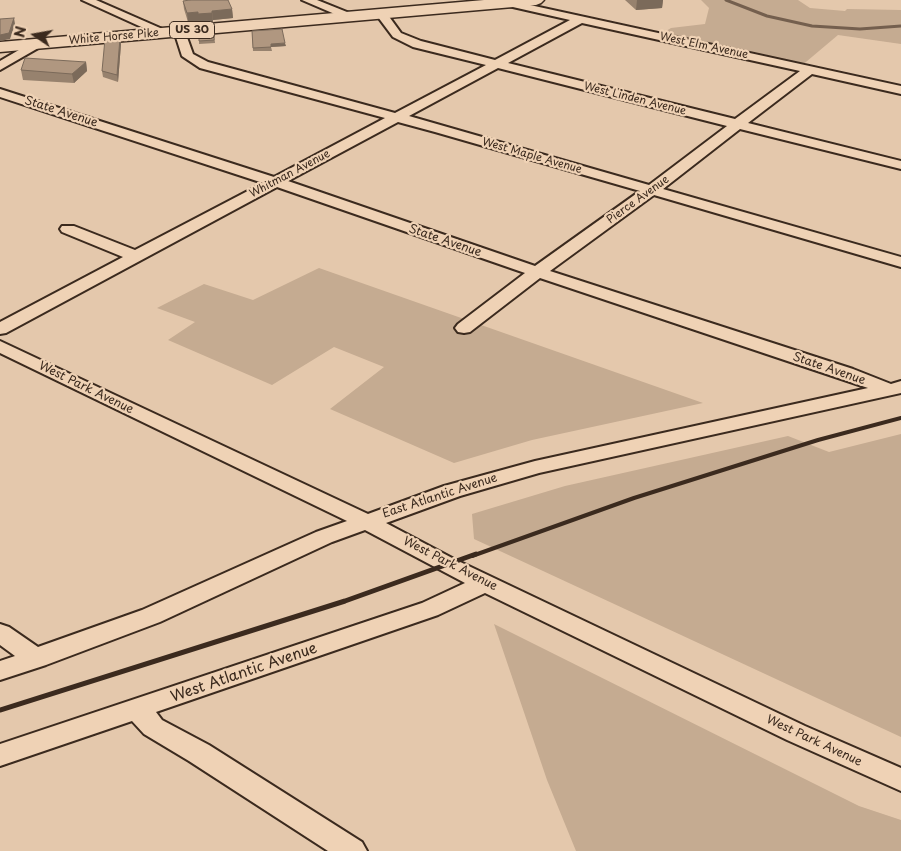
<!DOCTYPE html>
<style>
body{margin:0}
#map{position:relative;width:901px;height:851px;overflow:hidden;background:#e4c8ac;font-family:"Playpen Sans",sans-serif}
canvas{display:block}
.north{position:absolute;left:10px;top:10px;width:50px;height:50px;-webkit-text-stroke:4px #efd2b5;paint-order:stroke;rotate:282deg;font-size:14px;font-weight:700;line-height:20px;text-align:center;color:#3b2a1e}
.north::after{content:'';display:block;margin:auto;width:18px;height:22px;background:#3b2a1e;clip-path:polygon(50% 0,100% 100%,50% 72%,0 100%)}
</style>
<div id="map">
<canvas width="901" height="851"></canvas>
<div class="north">N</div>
</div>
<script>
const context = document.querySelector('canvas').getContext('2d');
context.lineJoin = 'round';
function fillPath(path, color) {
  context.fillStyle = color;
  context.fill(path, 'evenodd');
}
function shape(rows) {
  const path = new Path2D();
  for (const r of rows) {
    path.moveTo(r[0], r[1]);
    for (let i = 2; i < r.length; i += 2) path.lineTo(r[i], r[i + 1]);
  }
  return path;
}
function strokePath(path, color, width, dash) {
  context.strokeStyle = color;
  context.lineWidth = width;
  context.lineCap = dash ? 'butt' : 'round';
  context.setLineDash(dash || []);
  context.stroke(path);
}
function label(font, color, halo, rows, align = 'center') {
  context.font = font + ' "Playpen Sans",sans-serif';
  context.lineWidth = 4.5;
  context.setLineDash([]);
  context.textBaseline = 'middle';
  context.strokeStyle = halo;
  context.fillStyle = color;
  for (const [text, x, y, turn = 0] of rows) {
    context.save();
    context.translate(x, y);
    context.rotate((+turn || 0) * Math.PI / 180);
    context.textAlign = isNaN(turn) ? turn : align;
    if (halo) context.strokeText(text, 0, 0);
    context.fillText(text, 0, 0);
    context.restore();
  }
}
fillPath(shape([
 [701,0,798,0,810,8,845,11,847,9,901,10,901,44,838,35,800,67,658,36,671,28,705,24,709,8],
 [319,268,703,403,532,440,454,463,330,409,384,367,334,347,272,385,168,340,195,322,157,308,204,284,253,300],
 [901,434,901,737,474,539,472,514,565,486,788,436,829,452],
 [494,624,859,806,901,820,901,851,576,851,547,780]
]), '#c5ab91');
strokePath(shape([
 [726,0,767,16,812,26,860,29,901,26]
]), '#745f4e', 3);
const minor = shape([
 [82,0,96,0,167,31,169,33,163,36,159,35,82,0],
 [302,0,317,0,352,14,354,16,352,18,344,18,302,0],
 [507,0,901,86,901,94,812,74,748,123,901,161,901,169,740,129,663,189,901,257,901,267,654,195,550,271,853,369,891,384,901,381,901,393,539,473,460,496,386,523,454,559,805,726,901,768,901,791,787,740,485,593,438,615,156,712,162,720,209,745,362,842,367,851,328,851,189,761,144,734,132,721,0,766,0,744,422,603,465,583,365,530,332,542,160,622,46,665,0,680,0,661,15,656,0,645,0,624,9,627,38,647,142,610,316,532,347,521,0,353,0,341,368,514,444,486,535,461,868,388,540,278,470,332,464,333,458,332,455,328,458,324,525,273,277,187,6,333,0,334,0,322,123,257,62,232,60,229,62,226,74,226,135,250,263,183,0,97,0,89,274,177,385,118,200,68,182,56,174,31,176,29,184,29,193,54,208,62,395,113,486,65,413,47,393,37,375,13,377,11,385,11,401,33,421,41,495,60,570,20,504,5,503,3,507,0],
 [582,23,800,71,735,119,508,63,582,23],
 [498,68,727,126,649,185,409,116,498,68],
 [398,122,435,132,640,191,535,266,288,181,398,122],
 [36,40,42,44,40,47,0,70,0,61,36,40]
]);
const highway = shape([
 [484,0,544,0,541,3,536,5,0,52,0,42,484,0]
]);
strokePath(minor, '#3b2a1e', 4);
strokePath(highway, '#3b2a1e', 3);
fillPath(minor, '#efd2b5');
fillPath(highway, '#efd2b5');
strokePath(shape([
 [472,556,634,498,818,440,901,418]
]), '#3b2a1e', 4);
strokePath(shape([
 [0,710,345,601,476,554]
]), '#3b2a1e', 5);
fillPath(shape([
 [625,0,663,0,662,8,636,10],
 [183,1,232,9,233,18,213,20,213,22,199,23,199,21,188,22,184,9],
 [252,31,286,46,271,47,272,51,253,51],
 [214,32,215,43,199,44,199,33],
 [120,38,121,44,118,82,103,77,102,71],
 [86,62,87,71,74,83,23,80,21,70]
]), '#97826e');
fillPath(shape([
 [637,0,663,0,662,8,636,10],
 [232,9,233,18,213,20,212,11],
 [198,12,212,13,213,22,199,23,199,21,188,22,187,13],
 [14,18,15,24,10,39,0,41,0,35],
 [120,38,121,44,118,82,117,75],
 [285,43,286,46,271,47,271,44],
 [86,62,87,71,74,83,72,74]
]), '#7b6a5a');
const building = shape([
 [190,0,228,0,232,9,212,11,212,13,198,14,198,12,187,13,183,1,190,0],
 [14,18,9,33,0,35,0,19,14,18],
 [282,29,285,43,271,44,271,47,253,48,252,31,282,29],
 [214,32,214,40,199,41,199,33,214,32],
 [120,38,117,75,102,71,105,39,120,38],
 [25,58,86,62,72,74,21,70,25,58]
]);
fillPath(building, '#b09780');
strokePath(building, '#7b6a5a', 1);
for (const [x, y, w] of [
 [192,30,45]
]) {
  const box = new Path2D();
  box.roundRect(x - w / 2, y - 8.5, w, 17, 4);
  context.fillStyle = '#efd2b5';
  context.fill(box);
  strokePath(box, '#3b2a1e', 1);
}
label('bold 11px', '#3b2a1e', null, [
 ["US 30",192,30]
]);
label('11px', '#3b2a1e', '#efd2b5', [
 ["White Horse Pike",114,37,-5],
 ["West Elm Avenue",704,46,12],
 ["West Linden Avenue",635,99,14],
 ["West Maple Avenue",532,156,16],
 ["Whitman Avenue",290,174,-28],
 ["Pierce Avenue",638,200,-36]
]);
label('12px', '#3b2a1e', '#efd2b5', [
 ["State Avenue",61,112,18],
 ["State Avenue",445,241,19],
 ["State Avenue",829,369,19],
 ["West Park Avenue",86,388,26],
 ["East Atlantic Avenue",440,496,-18],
 ["West Park Avenue",450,564,27],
 ["West Park Avenue",814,741,25]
]);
label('15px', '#3b2a1e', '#efd2b5', [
 ["West Atlantic Avenue",244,673,-19]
]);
</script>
